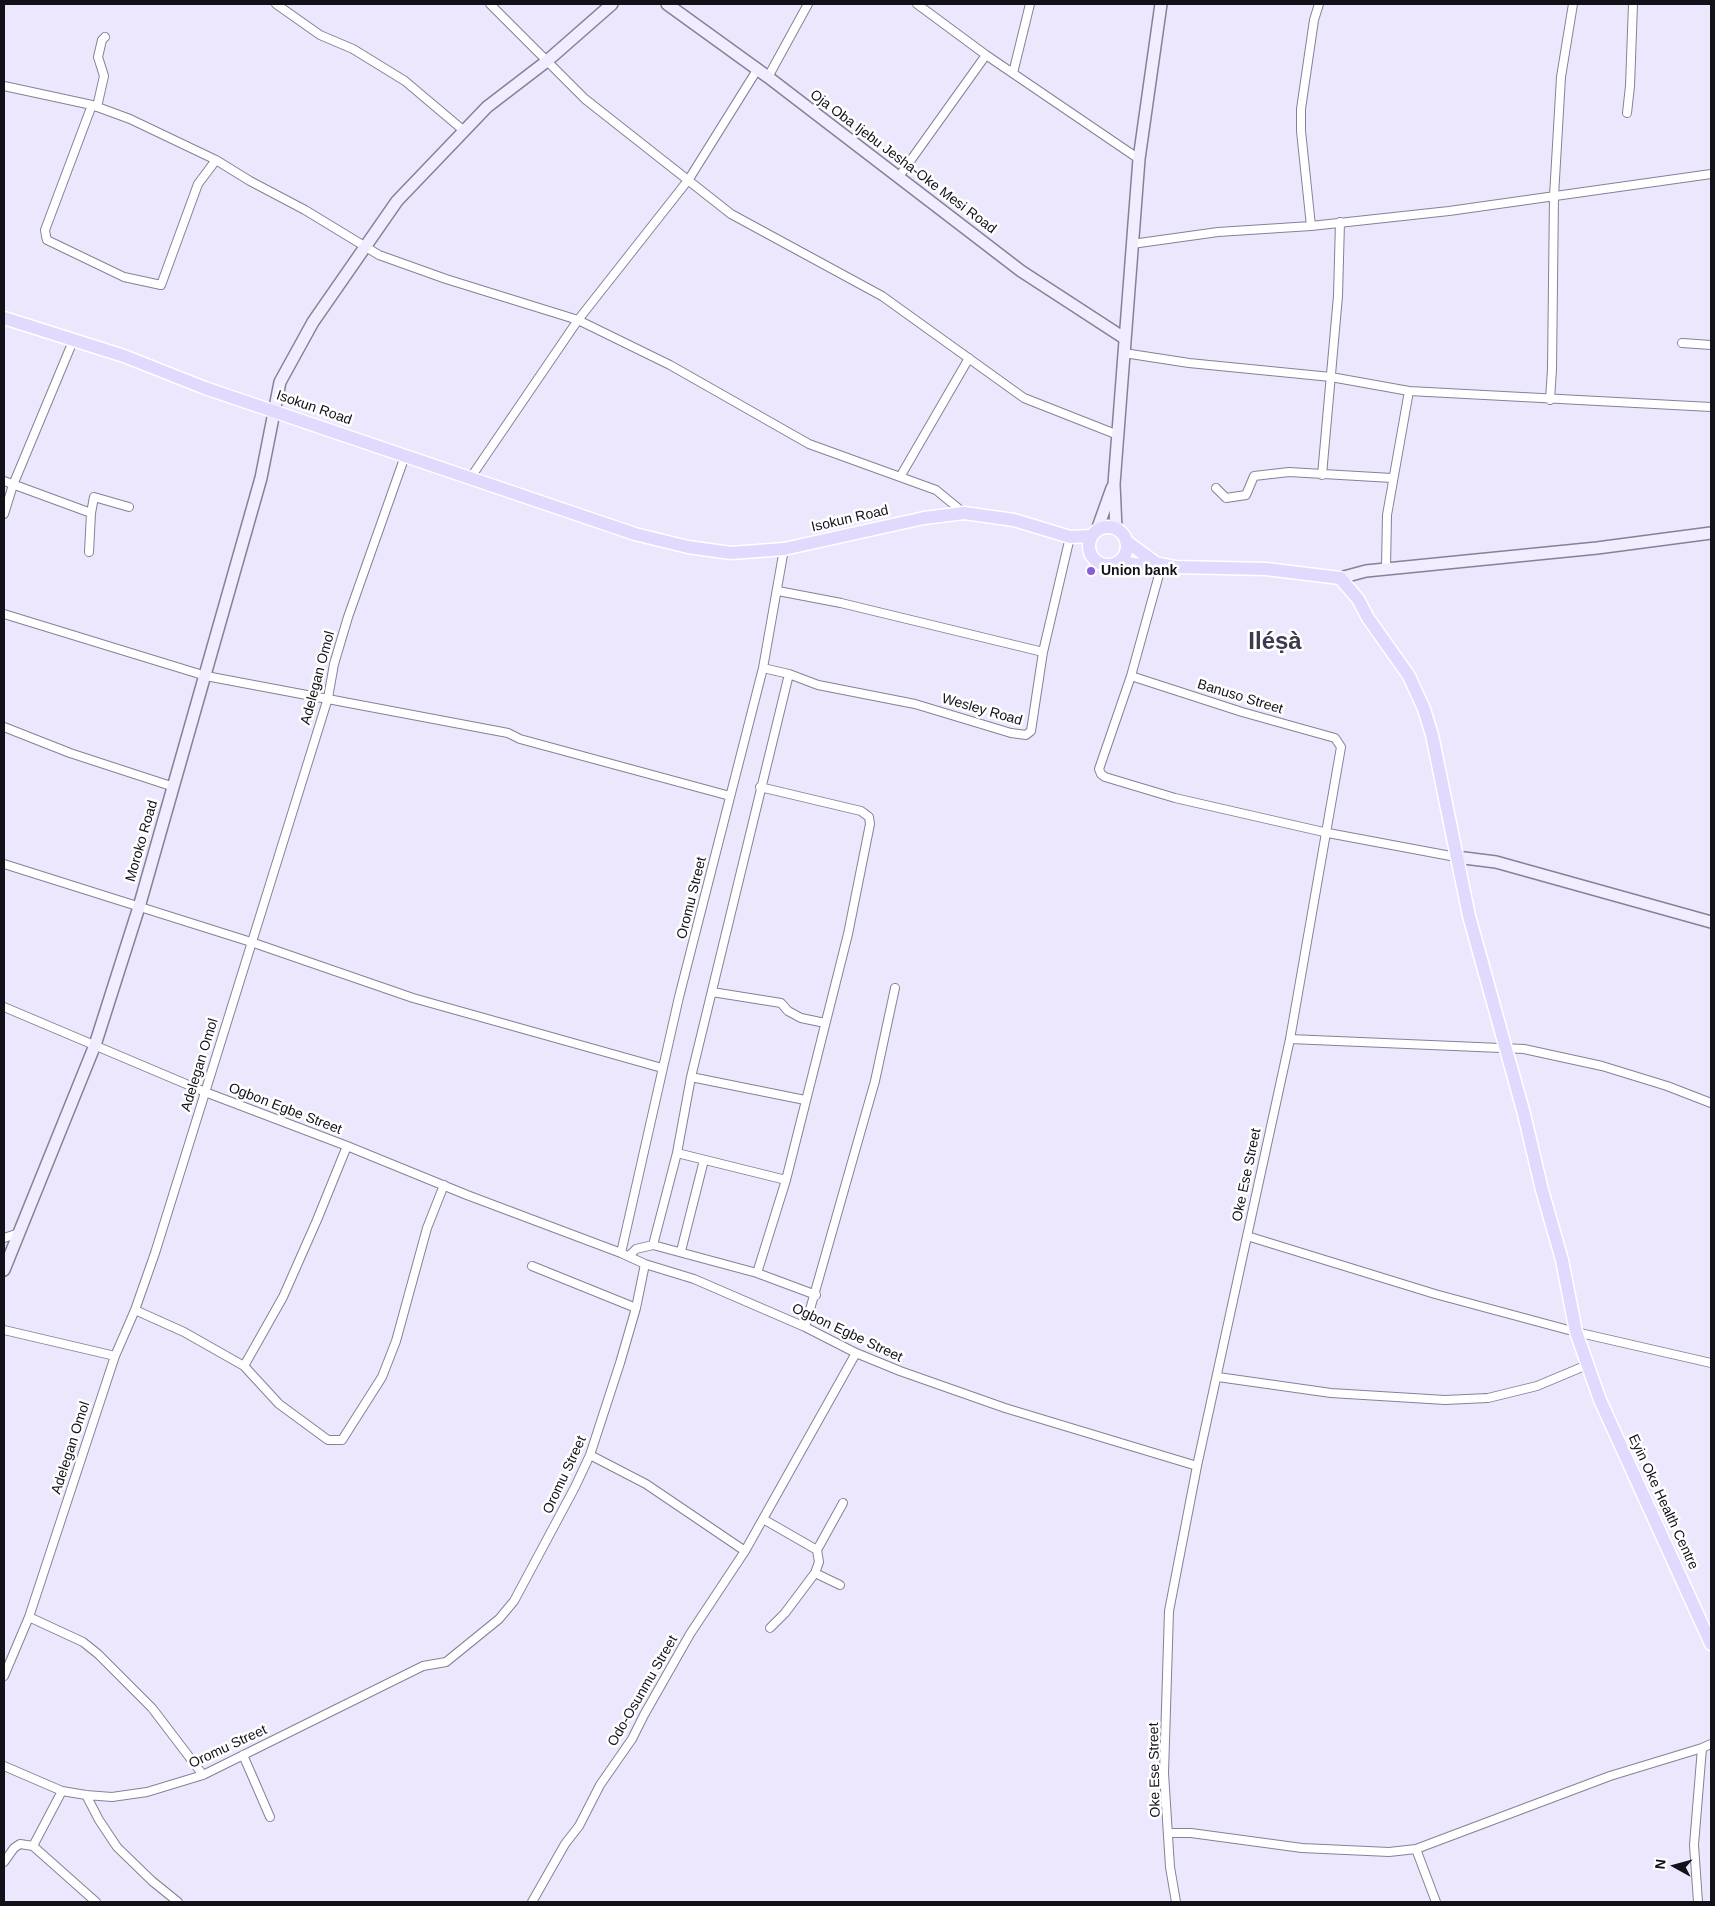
<!DOCTYPE html>
<meta charset="utf-8">
<style>
body{margin:0}
#map{position:relative;width:1715px;height:1906px;overflow:hidden;background:#ece7fc;font-family:Arial,sans-serif}
canvas{display:block}
.frame{position:absolute;inset:0;border:5px solid #121019;pointer-events:none}
.north{position:absolute;left:1650px;top:1841px;width:50px;height:50px;-webkit-text-stroke:4px #fff;paint-order:stroke;rotate:277deg;font-size:14px;font-weight:700;line-height:20px;text-align:center;color:#121019}
.north::after{content:'';display:block;margin:auto;width:18px;height:22px;background:#121019;clip-path:polygon(50% 0,100% 100%,50% 72%,0 100%)}
</style>
<div id="map">
<canvas width="1715" height="1906"></canvas>
<div class="frame"></div>
<div class="north">N</div>
</div>
<script>
const context = document.querySelector('canvas').getContext('2d');
context.lineJoin = 'round';
function shape(rows) {
  const path = new Path2D();
  for (const r of rows) {
    if (r.length === 3) {
      path.moveTo(r[0] + r[2], r[1]);
      path.arc(r[0], r[1], r[2], 0, 2 * Math.PI);
      continue;
    }
    path.moveTo(r[0], r[1]);
    for (let i = 2; i < r.length; i += 2) path.lineTo(r[i], r[i + 1]);
  }
  return path;
}
function strokePath(path, color, width, dash) {
  context.strokeStyle = color;
  context.lineWidth = width;
  context.lineCap = dash ? 'butt' : 'round';
  context.setLineDash(dash || []);
  context.stroke(path);
}
function label(font, color, halo, rows, align = 'center') {
  context.font = font + ' Arial,sans-serif';
  context.lineWidth = 5;
  context.setLineDash([]);
  context.textBaseline = 'middle';
  context.strokeStyle = halo;
  context.fillStyle = color;
  for (const [text, x, y, turn = 0] of rows) {
    context.save();
    context.translate(x, y);
    context.rotate((+turn || 0) * Math.PI / 180);
    context.textAlign = isNaN(turn) ? turn : align;
    if (halo) context.strokeText(text, 0, 0);
    context.fillText(text, 0, 0);
    context.restore();
  }
}
const street = shape([
 [276,4,320,35,353,49,405,81,463,130],
 [490,4,585,99,731,214,882,296,1024,398,1118,435],
 [917,4,986,55,1139,159],
 [1013,73,1030,4],
 [768,77,808,4],
 [4,86,92,105,130,119,216,160,250,181,305,210,379,255,446,279,578,320,670,365,809,444,936,490,964,513],
 [92,105,45,230,46,236,47,240,124,277,161,285,198,184,216,160],
 [97,107,104,76,98,57,102,40,105,37],
 [1627,113,1630,86,1633,4],
 [898,178,986,55],
 [1311,226,1301,131,1301,109,1314,20,1319,4],
 [1132,244,1218,232,1311,226,1449,211,1711,174],
 [1682,343,1711,345],
 [1124,353,1189,363,1331,377,1409,391,1711,407],
 [1550,400,1552,369,1554,196,1561,77,1573,4],
 [1322,475,1338,296,1340,222],
 [471,477,578,320,689,179,757,70],
 [900,477,969,358],
 [4,481,91,513,89,552],
 [1216,488,1226,498,1246,495,1254,476,1289,472,1392,478],
 [91,513,94,497,129,507],
 [4,514,13,485,73,341],
 [1162,564,1131,676,1099,769,1101,774,1105,777,1175,798,1328,833,1456,857],
 [1386,568,1387,515,1409,391],
 [778,591,841,603,1043,652],
 [4,614,206,676,508,733,520,739,730,796],
 [763,668,789,674,818,685,915,704,1011,733,1026,735,1031,731,1043,652,1070,537],
 [1131,676,1242,712,1335,738,1341,747,1290,1039,1197,1466,1169,1611,1164,1773,1170,1867,1176,1902],
 [4,727,70,753,174,787],
 [4,864,251,942,413,998,662,1068],
 [712,992,781,1003,788,1011,801,1018,825,1023],
 [4,1007,205,1092,347,1146,467,1195,621,1253,645,1264,694,1279,805,1327,856,1353,900,1371,1005,1408,1197,1466],
 [1290,1039,1524,1049,1602,1066,1667,1086,1711,1103],
 [691,1077,805,1100],
 [677,1153,786,1180],
 [1247,1236,1435,1294,1576,1332,1711,1363],
 [4,1238,19,1233],
 [653,1245,677,1153,691,1077,789,674],
 [681,1251,704,1160],
 [621,1253,679,997,763,668,784,549],
 [629,1256,636,1249,653,1245,757,1273,816,1295],
 [532,1266,636,1308],
 [757,1273,786,1180,848,934,870,824,869,817,861,811,760,787],
 [135,1310,184,1332,244,1366,279,1404,328,1440,342,1440,382,1377,396,1341,427,1228,444,1185],
 [805,1327,875,1081,895,988],
 [4,1330,115,1356],
 [244,1366,283,1297,317,1220,347,1146],
 [1218,1377,1331,1393,1445,1400,1488,1398,1537,1386,1587,1365],
 [590,1455,646,1484,745,1551],
 [763,1519,817,1550,819,1562,815,1573],
 [817,1550,843,1503],
 [29,1617,83,1642,98,1654,152,1708,203,1775],
 [770,1628,785,1613,815,1573,840,1585],
 [4,1676,29,1617,115,1356,135,1310,155,1253,328,698,334,664,348,617,405,456],
 [243,1755,270,1817],
 [4,1766,62,1791,86,1795,112,1797,147,1792,203,1775,423,1666,446,1662,499,1619,514,1601,575,1487,590,1455,620,1363,636,1308,645,1264],
 [62,1791,33,1846,96,1902],
 [86,1795,99,1820,117,1847,152,1881,178,1902],
 [1169,1833,1191,1833,1302,1848,1389,1852,1416,1849,1610,1776,1702,1748,1711,1744],
 [1416,1849,1436,1902],
 [4,1862,14,1848,20,1844,33,1846],
 [532,1902,565,1844,579,1826,600,1785,632,1739,644,1715,690,1634,745,1551,856,1353],
 [1698,1902,1694,1845,1702,1748]
]);
const secondary = shape([
 [667,4,768,77,1021,271,1124,338],
 [1116,529,1114,484,1139,159,1161,4],
 [1097,530,1112,488],
 [1340,578,1366,571,1597,548,1711,533],
 [1456,857,1496,862,1711,922],
 [4,1270,95,1045,139,907,261,478,280,382,313,322,397,201,487,107,547,61,612,4]
]);
const primary = shape([
 [4,318,124,356,205,388,635,534,688,547,731,553,784,549,924,518,964,513,1014,520,1070,537,1091,536],
 [1108,546,19],
 [1126,541,1156,563],
 [1118,562,1142,565,1156,563,1175,567,1266,569,1340,578,1358,599,1368,618,1409,676,1424,709,1432,735,1469,916,1524,1114,1542,1190,1562,1260,1576,1332,1600,1400,1711,1644]
]);
strokePath(street, '#868198', 10);
strokePath(secondary, '#868198', 14);
strokePath(primary, '#fff', 15);
strokePath(street, '#fff', 8);
strokePath(secondary, '#f1ecfe', 11);
strokePath(primary, '#e2d9fe', 12);
for (const [x, y, r, color] of [
 [1091,571,5,"#875dd8"]
]) {
  const dot = new Path2D();
  dot.arc(x, y, r, 0, 2 * Math.PI);
  context.fillStyle = color;
  context.fill(dot);
  strokePath(dot, '#fff', 2);
}
label('14px', '#121019', '#fff', [
 ["Oja Oba Ijebu Jesha-Oke Mesi Road",903,162,37],
 ["Isokun Road",314,408,19],
 ["Isokun Road",850,519,-13],
 ["Adelegan Omol",318,678,-75],
 ["Banuso Street",1240,697,17],
 ["Wesley Road",982,710,16],
 ["Moroko Road",142,841,-74],
 ["Oromu Street",692,898,-76],
 ["Adelegan Omol",200,1065,-73],
 ["Ogbon Egbe Street",285,1109,21],
 ["Oke Ese Street",1247,1175,-78],
 ["Ogbon Egbe Street",847,1333,25],
 ["Adelegan Omol",71,1448,-72],
 ["Oromu Street",565,1475,-65],
 ["Eyin Oke Health Centre",1663,1502,65],
 ["Odo-Osunmu Street",643,1691,-60],
 ["Oromu Street",228,1747,-25],
 ["Oke Ese Street",1155,1770,-91]
]);
label('bold 14px', '#121019', '#fff', [
 ["Union bank",1101,571]
], 'left');
label('bold 24px', '#3e394e', '#fff', [
 ["Iléṣà",1275,642]
]);
</script>
